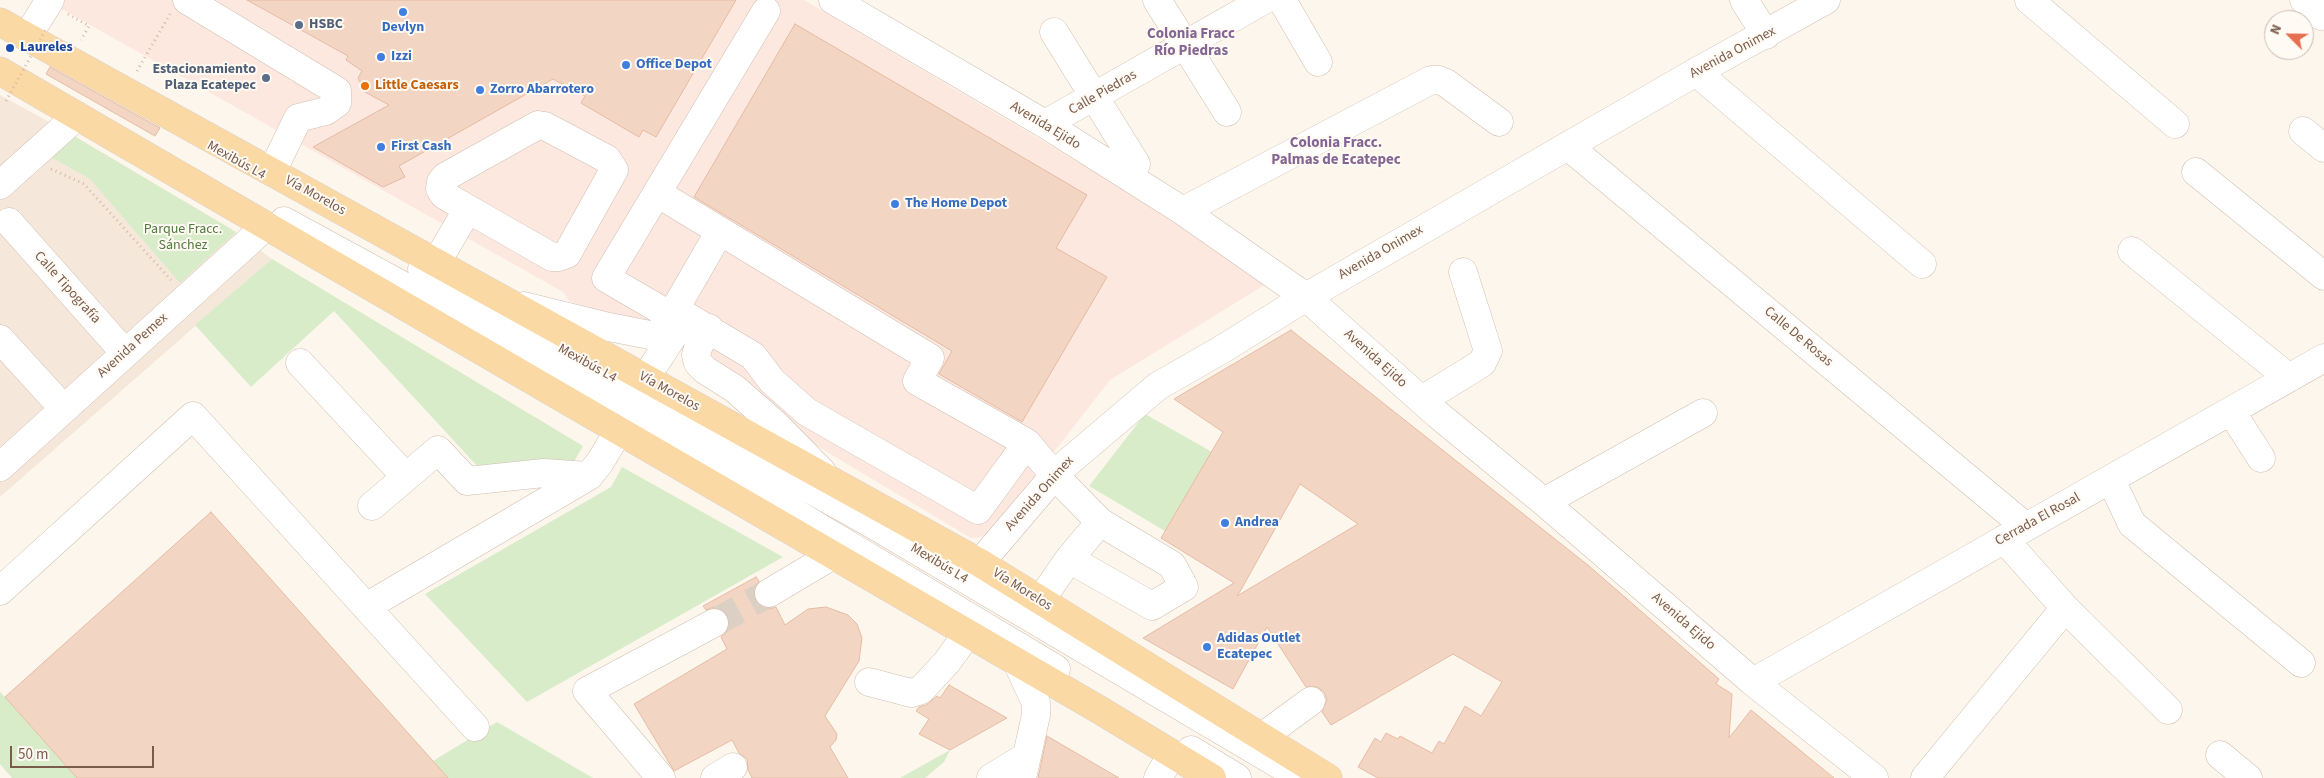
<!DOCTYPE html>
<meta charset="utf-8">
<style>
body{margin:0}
#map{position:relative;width:2324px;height:778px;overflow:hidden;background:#fdf6ec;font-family:"Source Sans 3",sans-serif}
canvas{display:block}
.north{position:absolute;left:2264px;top:10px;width:50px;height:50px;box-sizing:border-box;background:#fffaf3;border:1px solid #cabbb1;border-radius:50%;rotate:293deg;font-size:14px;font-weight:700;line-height:20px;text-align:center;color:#7a5c4d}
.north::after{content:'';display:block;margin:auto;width:18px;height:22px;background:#e76f51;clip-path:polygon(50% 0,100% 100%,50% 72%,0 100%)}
.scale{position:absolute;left:10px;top:746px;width:144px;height:22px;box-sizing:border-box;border:2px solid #7a5c4d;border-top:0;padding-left:6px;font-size:15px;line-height:18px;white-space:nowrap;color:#7a5c4d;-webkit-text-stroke:4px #fffaf3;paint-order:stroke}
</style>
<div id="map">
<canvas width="2324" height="778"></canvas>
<div class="north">N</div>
<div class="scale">50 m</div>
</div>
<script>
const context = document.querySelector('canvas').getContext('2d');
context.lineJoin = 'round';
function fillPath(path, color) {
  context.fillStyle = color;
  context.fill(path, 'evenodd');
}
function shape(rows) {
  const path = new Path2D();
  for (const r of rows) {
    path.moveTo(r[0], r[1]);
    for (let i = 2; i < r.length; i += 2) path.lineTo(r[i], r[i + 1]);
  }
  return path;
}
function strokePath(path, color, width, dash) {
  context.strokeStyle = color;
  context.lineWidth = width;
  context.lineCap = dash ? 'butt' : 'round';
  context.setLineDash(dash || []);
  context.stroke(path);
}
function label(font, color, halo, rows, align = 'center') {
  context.font = font + ' "Source Sans 3",sans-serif';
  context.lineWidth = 4;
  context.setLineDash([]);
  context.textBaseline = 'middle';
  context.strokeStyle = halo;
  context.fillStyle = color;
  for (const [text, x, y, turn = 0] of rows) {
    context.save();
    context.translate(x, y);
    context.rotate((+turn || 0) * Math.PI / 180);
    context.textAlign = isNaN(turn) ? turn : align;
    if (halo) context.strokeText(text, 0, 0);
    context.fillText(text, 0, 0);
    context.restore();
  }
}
fillPath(shape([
 [0,95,69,133,236,232,272,259,0,497]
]), '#f5e8da');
fillPath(shape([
 [46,0,804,0,1097,173,1271,281,1110,380,993,530,982,537,971,538,797,434,710,364,640,325,569,301,563,292]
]), '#fde8e0');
fillPath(shape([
 [69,133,236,232,180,283,90,179,51,157],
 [272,259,583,446,572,465,480,469,334,311,251,387,195,325],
 [1145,414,1212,452,1165,531,1089,486],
 [622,467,783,557,527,702,425,594,611,487],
 [0,692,5,697,77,778,12,778,0,764],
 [497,722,593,778,448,778,433,761],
 [950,750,944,762,925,778,900,778]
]), '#d8ecc9');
const building = shape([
 [247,0,736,0,656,137,643,130,639,137,581,103,585,96,553,79,399,166,405,177,383,187,313,147,389,105,365,92,358,78,362,71,346,60,348,56,247,0],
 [795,24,1087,195,1056,248,1107,277,1022,422,939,374,952,351,694,197,795,24],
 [50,67,160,128,155,136,46,74,50,67],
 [1291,330,1589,566,1719,679,1716,684,1732,694,1729,738,1751,710,1834,778,1378,778,1358,767,1375,738,1381,742,1386,733,1398,739,1400,736,1432,753,1439,741,1444,744,1465,706,1481,716,1502,682,1453,654,1331,725,1322,712,1327,700,1324,692,1317,687,1306,687,1267,627,1233,689,1143,638,1234,583,1161,538,1223,432,1174,399,1291,330],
 [1300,484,1358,524,1237,596,1242,588,1300,484],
 [211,512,433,761,448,778,77,778,5,697,211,512],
 [756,577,759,581,753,593,756,601,762,607,769,609,776,607,785,625,808,609,826,607,848,615,857,624,862,638,859,661,825,716,837,734,836,740,830,747,848,778,752,778,748,770,747,759,739,753,732,740,674,771,634,704,727,649,721,637,727,632,730,624,727,615,722,610,714,607,706,610,703,606,756,577],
 [949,685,1007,718,950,750,919,734,929,719,916,711,919,707,926,705,937,696,940,698,949,685],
 [1047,736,1119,778,1038,778,1047,736]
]);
fillPath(building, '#f3d5c3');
strokePath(building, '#e6bba3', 1);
strokePath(shape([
 [714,623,769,593]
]), '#dcd0c4', 28, [28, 14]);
const minor = shape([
 [187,0,337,91,337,103,326,111,298,118,272,172],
 [833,0,1045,124,1183,211,1306,297,1437,414,1544,502,1753,682,1874,778],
 [1157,0,1227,112],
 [1282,0,1318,62],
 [1744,0,1766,35],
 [2029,0,2175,124],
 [2304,0,2321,16],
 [1054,32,1136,164],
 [27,37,50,0],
 [1696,72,1922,264],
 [1045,124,1264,0],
 [538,125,545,126,607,159,614,170,567,254,559,257,552,257,468,209,444,195,440,189,441,182,445,177,538,125],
 [2303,131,2324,148],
 [1569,147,2026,527],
 [2196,172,2324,276],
 [0,185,77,116],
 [657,193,930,358,917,381,1027,443,1054,475,1100,522,1172,565,1184,587,1152,606,1069,559,1040,601],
 [1183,211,1431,80,1439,80,1446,83,1499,122],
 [284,221,396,282,651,427,1056,669],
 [9,222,125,353],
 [2132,251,2289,378],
 [436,263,468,209],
 [422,269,515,325,867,521,1302,778],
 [524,306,609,327,650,335,657,334,664,328,720,231],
 [671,316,606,278,766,11],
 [709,328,699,345,696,355,698,363,705,370,735,389,777,426,822,472],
 [0,339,64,409],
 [300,363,406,477],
 [1422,400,1482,363,1488,351,1463,272],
 [2231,411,2261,458],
 [0,467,266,226],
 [2111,480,2132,524,2301,663],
 [1544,502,1703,413],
 [372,506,438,450,467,481,544,473,589,476],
 [2004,539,2065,608,2168,710],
 [1069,559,1100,522],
 [980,563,1059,470,1158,386,1221,350,1306,297,1696,72,1826,0],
 [0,591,193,416,475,727],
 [769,593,833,555],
 [366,607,589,476,600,462,641,394,649,381,652,368,686,316,753,356,772,381,807,412,978,510,1027,443],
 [1017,662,1036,703,1036,715,1022,778],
 [869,682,911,693,921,690,947,662,967,634],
 [1753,682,2324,358],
 [1262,737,1311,701],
 [1191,750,1237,778],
 [2220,755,2248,778],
 [661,778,587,691,714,623],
 [715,778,733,767],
 [991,778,1027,756],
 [1158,778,1172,754],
 [1925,778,2065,608]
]);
const major = shape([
 [0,22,980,563,1328,778],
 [0,71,1098,709,1212,778]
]);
strokePath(minor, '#d1beb0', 29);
strokePath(major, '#dad1cd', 29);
strokePath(shape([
 [68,14,89,26,81,40],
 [137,71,170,14],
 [51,169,84,184,171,280]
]), '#d9b8a5', 3, [1, 4]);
strokePath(minor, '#fff', 28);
strokePath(major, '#fbd9a5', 28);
strokePath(shape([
 [6,101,46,29]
]), '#d9b8a5', 3, [1, 4]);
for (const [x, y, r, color] of [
 [403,12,5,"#3f7fe0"],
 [299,25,5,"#5c6f8a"],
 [10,48,5,"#1a4fb4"],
 [381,57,5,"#3f7fe0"],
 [626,65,5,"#3f7fe0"],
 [266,78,5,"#5c6f8a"],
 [365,86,5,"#e8710a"],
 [480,90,5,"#3f7fe0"],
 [381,147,5,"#3f7fe0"],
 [895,204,5,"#3f7fe0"],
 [1225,523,5,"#3f7fe0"],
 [1207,647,5,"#3f7fe0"]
]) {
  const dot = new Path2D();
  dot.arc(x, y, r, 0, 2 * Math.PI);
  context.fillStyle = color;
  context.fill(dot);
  strokePath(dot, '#fffaf3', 2);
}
label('bold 14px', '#4e5e75', '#fffaf3', [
 ["HSBC",309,25],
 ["Estacionamiento",256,70,"right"],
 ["Plaza Ecatepec",256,86,"right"]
], 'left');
label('bold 14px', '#366cbe', '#fffaf3', [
 ["Devlyn",403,28,"center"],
 ["Izzi",391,57],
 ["Office Depot",636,65],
 ["Zorro Abarrotero",490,90],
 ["First Cash",391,147],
 ["The Home Depot",905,204],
 ["Andrea",1235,523],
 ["Adidas Outlet",1217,639],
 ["Ecatepec",1217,655]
], 'left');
label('bold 14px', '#164399', '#fffaf3', [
 ["Laureles",20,48]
], 'left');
label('14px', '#7a5c4d', '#fffaf3', [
 ["Avenida Onimex",1733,53,-28],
 ["Calle Piedras",1103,93,-30],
 ["Avenida Ejido",1045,126,31],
 ["Mexibús L4",236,161,29],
 ["Vía Morelos",315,196,29],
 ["Avenida Onimex",1381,253,-30],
 ["Calle Tipografía",67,288,48],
 ["Calle De Rosas",1798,337,40],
 ["Avenida Pemex",133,346,-42],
 ["Avenida Ejido",1375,359,42],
 ["Mexibús L4",587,364,29],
 ["Vía Morelos",669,392,29],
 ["Avenida Onimex",1040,494,-48],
 ["Cerrada El Rosal",2038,520,-29],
 ["Mexibús L4",939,564,31],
 ["Vía Morelos",1022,590,32],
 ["Avenida Ejido",1683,622,41]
]);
label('bold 14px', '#c56008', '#fffaf3', [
 ["Little Caesars",375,86]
], 'left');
label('14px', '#537a41', '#fffaf3', [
 ["Parque Fracc.",183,230],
 ["Sánchez",183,246]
]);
label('bold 15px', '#846695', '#fffaf3', [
 ["Colonia Fracc",1191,35],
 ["Río Piedras",1191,52],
 ["Colonia Fracc.",1336,144],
 ["Palmas de Ecatepec",1336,161]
]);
</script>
